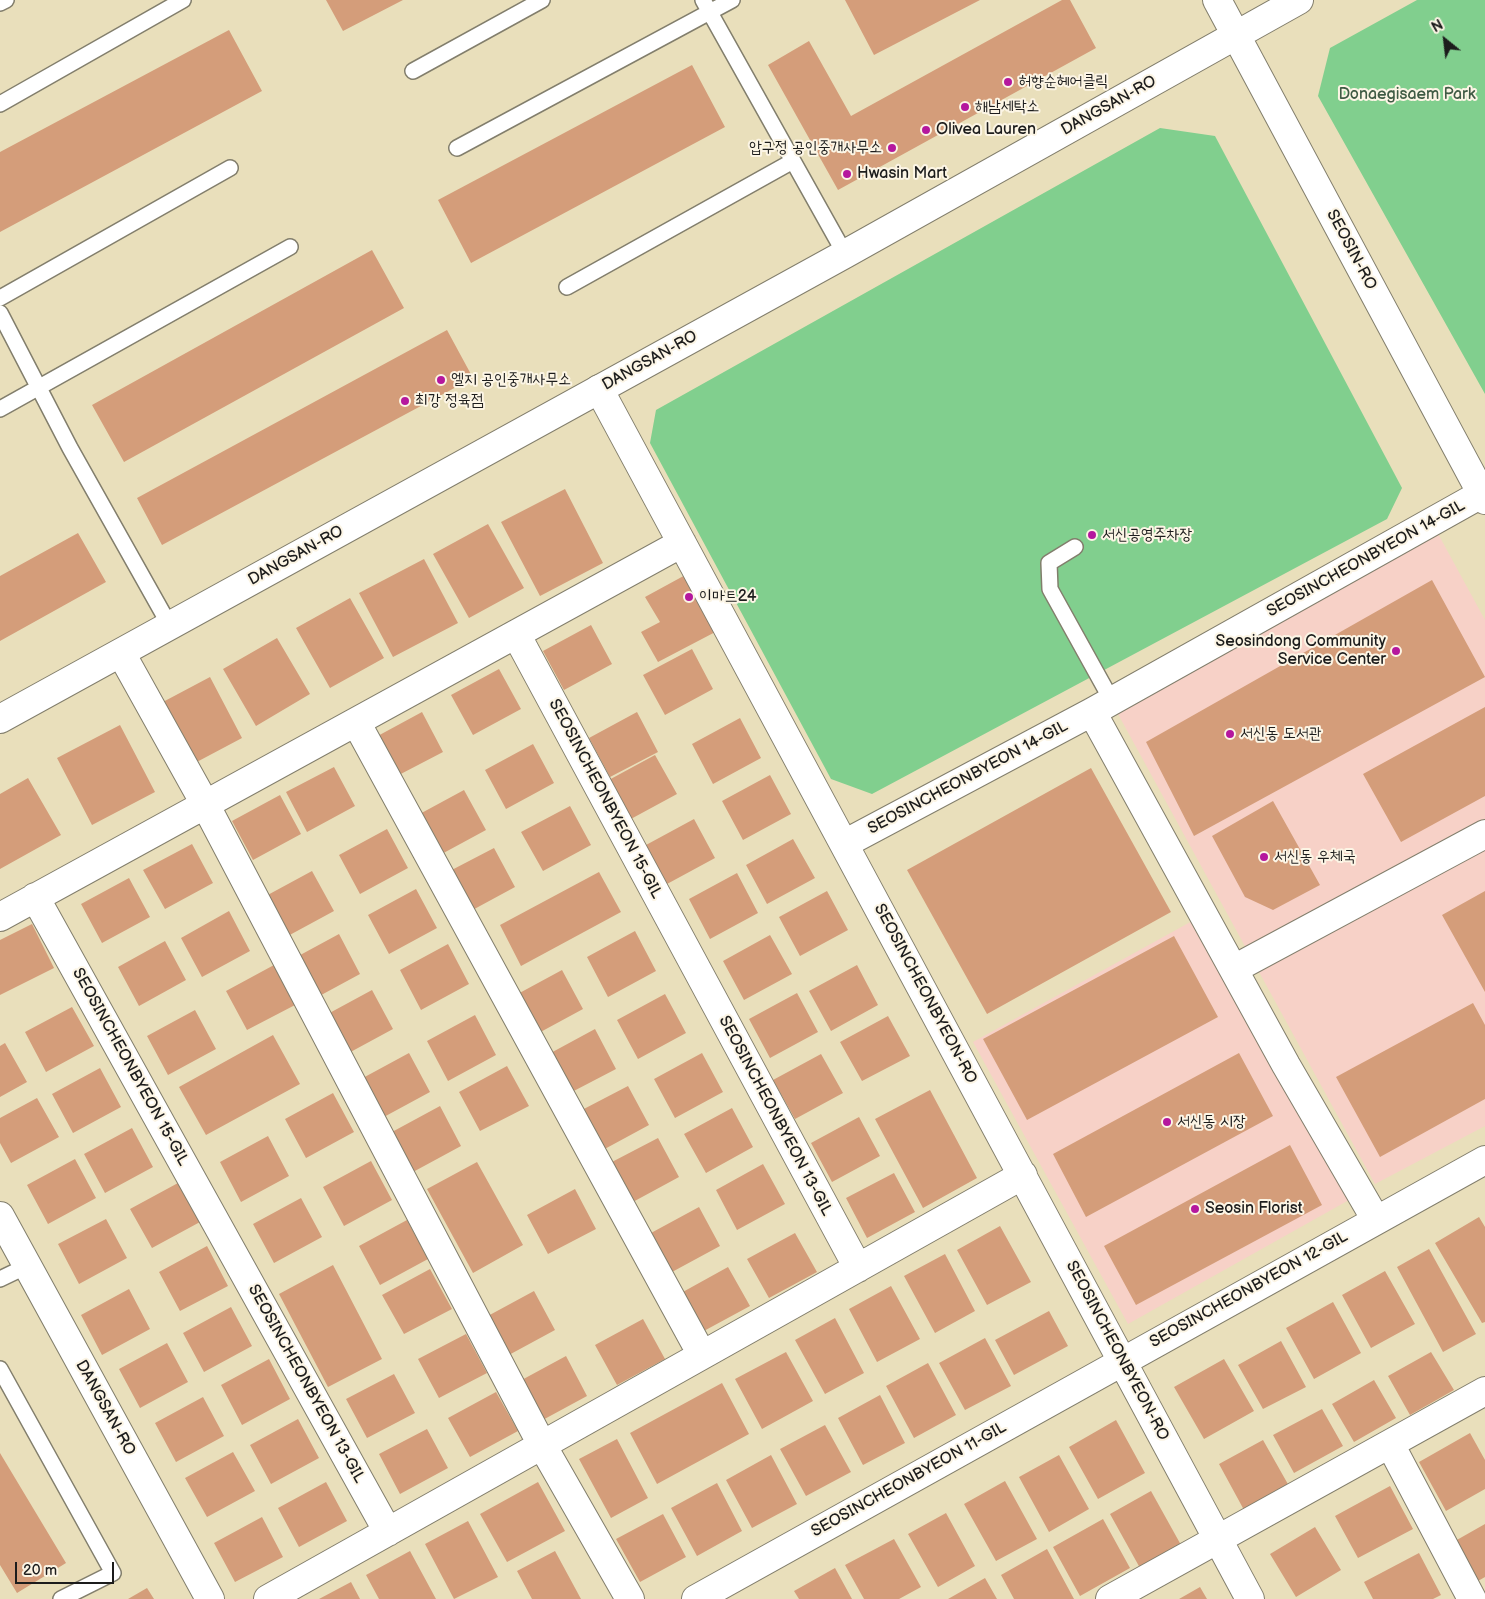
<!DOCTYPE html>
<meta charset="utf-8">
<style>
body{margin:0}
#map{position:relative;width:1485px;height:1599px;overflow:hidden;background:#e9dfbb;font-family:"Balsamiq Sans",sans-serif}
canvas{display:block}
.north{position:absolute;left:1420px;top:15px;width:50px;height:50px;-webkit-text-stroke:4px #fcf5e5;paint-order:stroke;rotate:331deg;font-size:14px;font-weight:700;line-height:20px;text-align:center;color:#1c1c1c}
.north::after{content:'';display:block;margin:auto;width:18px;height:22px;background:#1c1c1c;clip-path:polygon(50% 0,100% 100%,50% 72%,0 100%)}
.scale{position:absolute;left:15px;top:1562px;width:99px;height:22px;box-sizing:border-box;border:2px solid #1c1c1c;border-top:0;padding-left:6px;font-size:15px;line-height:18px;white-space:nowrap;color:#1c1c1c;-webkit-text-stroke:4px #fcf5e5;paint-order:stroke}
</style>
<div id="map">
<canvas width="1485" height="1599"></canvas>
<div class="north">N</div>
<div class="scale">20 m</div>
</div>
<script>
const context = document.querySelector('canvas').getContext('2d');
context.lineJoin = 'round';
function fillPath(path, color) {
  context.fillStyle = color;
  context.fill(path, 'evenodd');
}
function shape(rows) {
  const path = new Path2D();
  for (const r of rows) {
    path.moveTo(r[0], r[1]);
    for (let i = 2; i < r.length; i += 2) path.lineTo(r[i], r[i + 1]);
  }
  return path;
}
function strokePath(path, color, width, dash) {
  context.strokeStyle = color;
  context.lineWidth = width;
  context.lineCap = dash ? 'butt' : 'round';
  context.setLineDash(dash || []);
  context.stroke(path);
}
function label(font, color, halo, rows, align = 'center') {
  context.font = font + ' "Balsamiq Sans","Poor Story",sans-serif';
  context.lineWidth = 4;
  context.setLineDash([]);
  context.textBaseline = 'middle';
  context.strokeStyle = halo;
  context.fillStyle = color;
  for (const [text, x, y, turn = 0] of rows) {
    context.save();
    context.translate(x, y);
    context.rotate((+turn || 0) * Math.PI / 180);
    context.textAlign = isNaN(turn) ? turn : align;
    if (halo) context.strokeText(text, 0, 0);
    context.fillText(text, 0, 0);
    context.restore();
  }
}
fillPath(shape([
 [1436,530,1485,620,1485,1126,1375,1184,1118,714],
 [1194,920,1349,1200,1128,1324,973,1042]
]), '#f7d1c7');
fillPath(shape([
 [1417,0,1485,0,1485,394,1318,96,1330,48],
 [1160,128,1215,136,1402,488,1387,519,872,794,831,779,650,443,656,410]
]), '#81cf8e');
fillPath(shape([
 [326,0,403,0,343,31],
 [845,0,980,0,874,55],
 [1062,0,1070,0,1096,48,838,190,768,65,809,41,851,116],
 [229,30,262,91,0,232,0,152],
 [692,65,725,127,471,263,438,200],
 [372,250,404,308,124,462,92,405],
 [447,330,473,378,162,545,137,498],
 [565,489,603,563,540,596,501,522],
 [488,524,524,588,469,618,433,554],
 [78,533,106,582,0,641,0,576],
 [424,559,458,623,393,657,359,593],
 [689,573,721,629,658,662,641,632,660,622,645,597],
 [1432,580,1485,677,1194,836,1146,742],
 [350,598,384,658,330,688,296,628],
 [591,625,612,664,564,690,543,651],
 [277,638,310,694,256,726,223,669],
 [692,649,713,689,665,715,643,675],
 [499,669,521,709,473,735,451,695],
 [210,677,242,738,193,764,161,703],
 [1485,707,1485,796,1401,842,1363,774],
 [422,712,443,752,395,777,374,738],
 [637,712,658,752,610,777,589,738],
 [740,718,761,758,713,784,692,744],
 [120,725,155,792,92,825,57,758],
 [533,744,554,783,506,809,485,770],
 [655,755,677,794,629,820,607,781],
 [334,767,355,806,307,832,286,792],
 [1091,768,1171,912,987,1014,907,870],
 [770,775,791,814,743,840,722,801],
 [28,778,61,835,0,869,0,794],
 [464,790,486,830,438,856,416,816],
 [280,795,301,834,253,860,232,821],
 [1273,801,1320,885,1273,910,1245,897,1212,836],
 [570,806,591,845,543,871,521,832],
 [694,819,715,858,667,884,646,845],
 [387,829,408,868,360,894,339,855],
 [793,839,815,878,767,904,746,865],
 [192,844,213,883,165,909,143,870],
 [494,848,515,887,467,913,446,873],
 [312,871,334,911,286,937,264,897],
 [599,872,621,912,521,966,500,925],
 [737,873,758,913,710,939,689,899],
 [129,878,150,917,102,943,81,904],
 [416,889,437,928,389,954,368,915],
 [827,891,848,930,800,956,779,917],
 [1485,891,1485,992,1442,915],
 [229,911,250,951,202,977,181,938],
 [32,924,54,968,0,995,0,940],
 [635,931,656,971,608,997,587,957],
 [339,934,360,974,312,1000,291,960],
 [770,935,792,974,744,1000,723,961],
 [1174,936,1218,1017,1027,1120,983,1039],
 [165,941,186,980,139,1006,118,967],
 [448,944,469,984,421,1010,400,970],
 [274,965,295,1005,247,1030,226,991],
 [857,965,878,1005,831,1031,809,991],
 [562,970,583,1009,535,1035,514,996],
 [372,990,393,1029,345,1055,324,1016],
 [797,993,818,1032,770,1058,749,1019],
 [665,994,686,1033,638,1059,617,1020],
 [1473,1003,1485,1025,1485,1099,1380,1157,1336,1077],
 [72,1007,94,1046,46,1072,25,1032],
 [195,1010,216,1049,168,1075,147,1036],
 [475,1015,496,1055,448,1081,427,1041],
 [888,1016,910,1056,862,1081,840,1042],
 [595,1029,616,1069,568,1094,547,1055],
 [273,1035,300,1084,206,1135,179,1087],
 [5,1043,27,1082,0,1097,0,1046],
 [409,1053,430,1092,382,1118,361,1079],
 [702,1053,723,1092,675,1118,654,1079],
 [1239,1053,1273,1116,1086,1217,1053,1154],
 [821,1054,843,1093,795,1119,773,1080],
 [507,1066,529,1106,480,1131,459,1092],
 [100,1068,121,1107,73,1133,52,1094],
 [628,1086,649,1125,601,1151,580,1111],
 [930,1090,977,1178,923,1208,875,1119],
 [333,1093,354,1132,306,1158,285,1119],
 [37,1098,59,1137,11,1163,0,1143,0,1118],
 [440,1106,461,1146,413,1172,392,1132],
 [732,1108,753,1147,706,1173,684,1134],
 [859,1117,880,1156,832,1182,811,1143],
 [132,1128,153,1167,105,1193,84,1154],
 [268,1136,289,1176,241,1202,220,1162],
 [658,1138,679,1177,631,1203,610,1163],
 [1290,1145,1322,1205,1136,1305,1104,1246],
 [75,1159,96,1198,48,1224,27,1185],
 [371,1161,392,1200,344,1226,323,1187],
 [477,1162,523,1245,473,1273,427,1189],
 [763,1164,785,1204,737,1230,716,1190],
 [894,1173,915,1212,867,1238,846,1198],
 [178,1183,200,1222,152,1248,130,1209],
 [575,1189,596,1229,548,1254,527,1215],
 [301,1198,322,1237,274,1263,253,1224],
 [699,1207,720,1246,672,1272,651,1233],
 [1479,1217,1485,1227,1485,1322,1482,1323,1435,1243],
 [106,1219,127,1258,79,1284,58,1244],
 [407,1220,428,1259,380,1285,359,1246],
 [1000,1226,1031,1282,987,1305,957,1250],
 [795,1233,817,1272,769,1298,747,1259],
 [207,1246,228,1286,180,1311,159,1272],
 [1429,1249,1476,1334,1443,1352,1397,1267],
 [945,1254,975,1311,935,1333,904,1276],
 [333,1265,382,1359,328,1387,279,1294],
 [728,1267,750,1306,702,1332,681,1293],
 [430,1269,452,1309,404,1334,382,1295],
 [1385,1271,1415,1324,1371,1348,1342,1295],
 [891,1286,920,1339,877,1362,849,1309],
 [129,1289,150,1329,102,1355,81,1315],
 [534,1291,555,1330,507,1356,486,1317],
 [1333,1302,1361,1353,1314,1379,1286,1328],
 [231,1307,252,1346,204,1372,183,1333],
 [1049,1311,1068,1346,1014,1375,995,1340],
 [835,1318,864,1373,825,1394,795,1340],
 [643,1319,665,1359,617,1385,595,1345],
 [466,1334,487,1373,439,1398,418,1359],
 [985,1338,1011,1386,965,1410,939,1363],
 [1281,1341,1306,1387,1263,1409,1238,1365],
 [167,1343,188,1382,140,1408,119,1369],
 [786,1352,813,1401,762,1429,735,1379],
 [1431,1352,1454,1390,1410,1415,1388,1376],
 [566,1356,587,1396,539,1422,518,1382],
 [269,1359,290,1399,242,1425,221,1385],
 [1224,1359,1254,1411,1204,1439,1174,1387],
 [928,1363,956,1415,914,1438,886,1386],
 [394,1374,415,1413,367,1438,346,1399],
 [1374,1380,1396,1418,1354,1442,1332,1404],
 [722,1383,749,1434,657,1484,630,1433],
 [496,1392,518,1431,470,1457,448,1418],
 [880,1395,905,1443,863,1465,838,1418],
 [203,1397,224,1436,176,1462,155,1423],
 [1322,1409,1343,1446,1294,1473,1273,1435],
 [298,1419,319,1458,271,1484,250,1445],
 [1116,1420,1145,1473,1098,1499,1069,1447],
 [825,1425,851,1472,806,1496,780,1449],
 [427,1429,448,1468,400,1494,379,1454],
 [1470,1433,1485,1460,1485,1489,1446,1511,1419,1462],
 [617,1439,648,1498,611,1518,579,1459],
 [1263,1440,1289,1486,1244,1510,1219,1464],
 [233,1452,255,1491,207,1517,185,1478],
 [0,1453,66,1563,17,1593,0,1565],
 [771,1455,797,1504,752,1528,726,1480],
 [1059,1455,1089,1509,1049,1532,1019,1477],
 [1005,1481,1037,1539,996,1561,964,1504],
 [326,1482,347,1521,299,1547,278,1508],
 [538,1482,565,1531,507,1562,480,1514],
 [717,1483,742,1531,697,1556,671,1508],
 [1390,1486,1413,1529,1358,1558,1335,1516],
 [1151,1491,1181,1545,1140,1568,1110,1514],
 [946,1513,975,1566,938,1587,908,1534],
 [663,1514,686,1557,640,1582,616,1539],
 [262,1517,283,1557,235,1582,214,1543],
 [1103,1519,1130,1568,1080,1596,1053,1547],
 [468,1521,498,1577,454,1599,425,1544],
 [1485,1524,1485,1577,1478,1581,1455,1541],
 [1315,1527,1341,1570,1296,1597,1270,1554],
 [894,1539,921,1587,899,1599,864,1599,845,1565],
 [1047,1549,1074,1599,1014,1599,1001,1575],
 [410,1551,436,1599,379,1599,366,1575],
 [555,1551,581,1599,532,1599,517,1571],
 [1419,1553,1441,1595,1433,1599,1373,1599,1364,1582],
 [835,1568,852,1599,799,1599,794,1591],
 [985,1578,997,1599,948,1599],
 [351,1582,360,1599,319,1599],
 [1200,1587,1207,1599,1179,1599],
 [147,1588,154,1599,128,1599]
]), '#d49d7a');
const lane = shape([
 [703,0,845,254],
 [0,3,6,0],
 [413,71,542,0],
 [0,104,183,0],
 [457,148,732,0],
 [567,287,793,161],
 [0,298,230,168],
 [0,313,70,448,170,626],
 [0,409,290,247],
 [1075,547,1049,563,1050,589,1112,701],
 [0,1279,27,1266],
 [0,1369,113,1573,61,1599]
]);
const street = shape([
 [599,389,1250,1599],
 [516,634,858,1268],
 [121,653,205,804,542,1445,630,1599],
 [1092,712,1286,1065,1376,1220],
 [356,722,702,1355],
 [844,844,1092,712,1485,492],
 [35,897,388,1532],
 [0,917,682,543],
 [1234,969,1485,834],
 [0,1216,210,1599],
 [1390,1444,1472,1599],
 [268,1599,1023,1175],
 [696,1599,1485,1160],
 [1110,1599,1485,1391]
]);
const secondary = shape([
 [1217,0,1485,500],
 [0,719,845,254,1299,0]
]);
strokePath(lane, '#827e6c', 18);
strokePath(street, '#827e6c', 30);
strokePath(secondary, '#827e6c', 30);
strokePath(lane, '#fff', 15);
strokePath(street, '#fff', 28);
strokePath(secondary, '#fff', 28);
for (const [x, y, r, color] of [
 [1008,82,5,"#b5179e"],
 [965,107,5,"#b5179e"],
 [926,130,5,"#b5179e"],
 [892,148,5,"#b5179e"],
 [847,174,5,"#b5179e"],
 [441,380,5,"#b5179e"],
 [405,401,5,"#b5179e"],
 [1092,535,5,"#b5179e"],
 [689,597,5,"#b5179e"],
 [1396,651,5,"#b5179e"],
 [1230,734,5,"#b5179e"],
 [1264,857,5,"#b5179e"],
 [1167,1122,5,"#b5179e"],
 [1195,1209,5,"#b5179e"]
]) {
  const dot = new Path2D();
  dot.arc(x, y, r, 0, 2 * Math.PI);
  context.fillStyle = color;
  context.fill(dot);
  strokePath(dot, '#fcf5e5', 2);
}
label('16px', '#1c1c1c', '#fcf5e5', [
 ["허향순헤어클릭",1018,82],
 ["해남세탁소",975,107],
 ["Olivea Lauren",936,130],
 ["압구정 공인중개사무소",882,148,"right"],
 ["Hwasin Mart",857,174],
 ["엘지 공인중개사무소",451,380],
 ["최강 정육점",415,401],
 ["서신공영주차장",1102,535],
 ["이마트24",699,597],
 ["Seosindong Community",1386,642,"right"],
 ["Service Center",1386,660,"right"],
 ["서신동 도서관",1240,734],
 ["서신동 우체국",1274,857],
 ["서신동 시장",1177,1122],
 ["Seosin Florist",1205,1209]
], 'left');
label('16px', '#3f5b44', '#fcf5e5', [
 ["Donaegisaem Park",1407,95]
]);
label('16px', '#1c1c1c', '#fcf5e5', [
 ["DANGSAN-RO",1109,106,-29],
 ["SEOSIN-RO",1351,250,62],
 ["DANGSAN-RO",650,361,-29],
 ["DANGSAN-RO",296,556,-29],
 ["SEOSINCHEONBYEON 14-GIL",1366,559,-29],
 ["SEOSINCHEONBYEON 14-GIL",968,778,-28],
 ["SEOSINCHEONBYEON 15-GIL",605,799,62],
 ["SEOSINCHEONBYEON-RO",925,994,62],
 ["SEOSINCHEONBYEON 15-GIL",130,1067,61],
 ["SEOSINCHEONBYEON 13-GIL",775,1116,62],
 ["SEOSINCHEONBYEON 12-GIL",1249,1290,-29],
 ["SEOSINCHEONBYEON-RO",1117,1351,62],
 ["SEOSINCHEONBYEON 13-GIL",306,1384,61],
 ["DANGSAN-RO",105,1408,61],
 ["SEOSINCHEONBYEON 11-GIL",909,1480,-29]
]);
</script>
